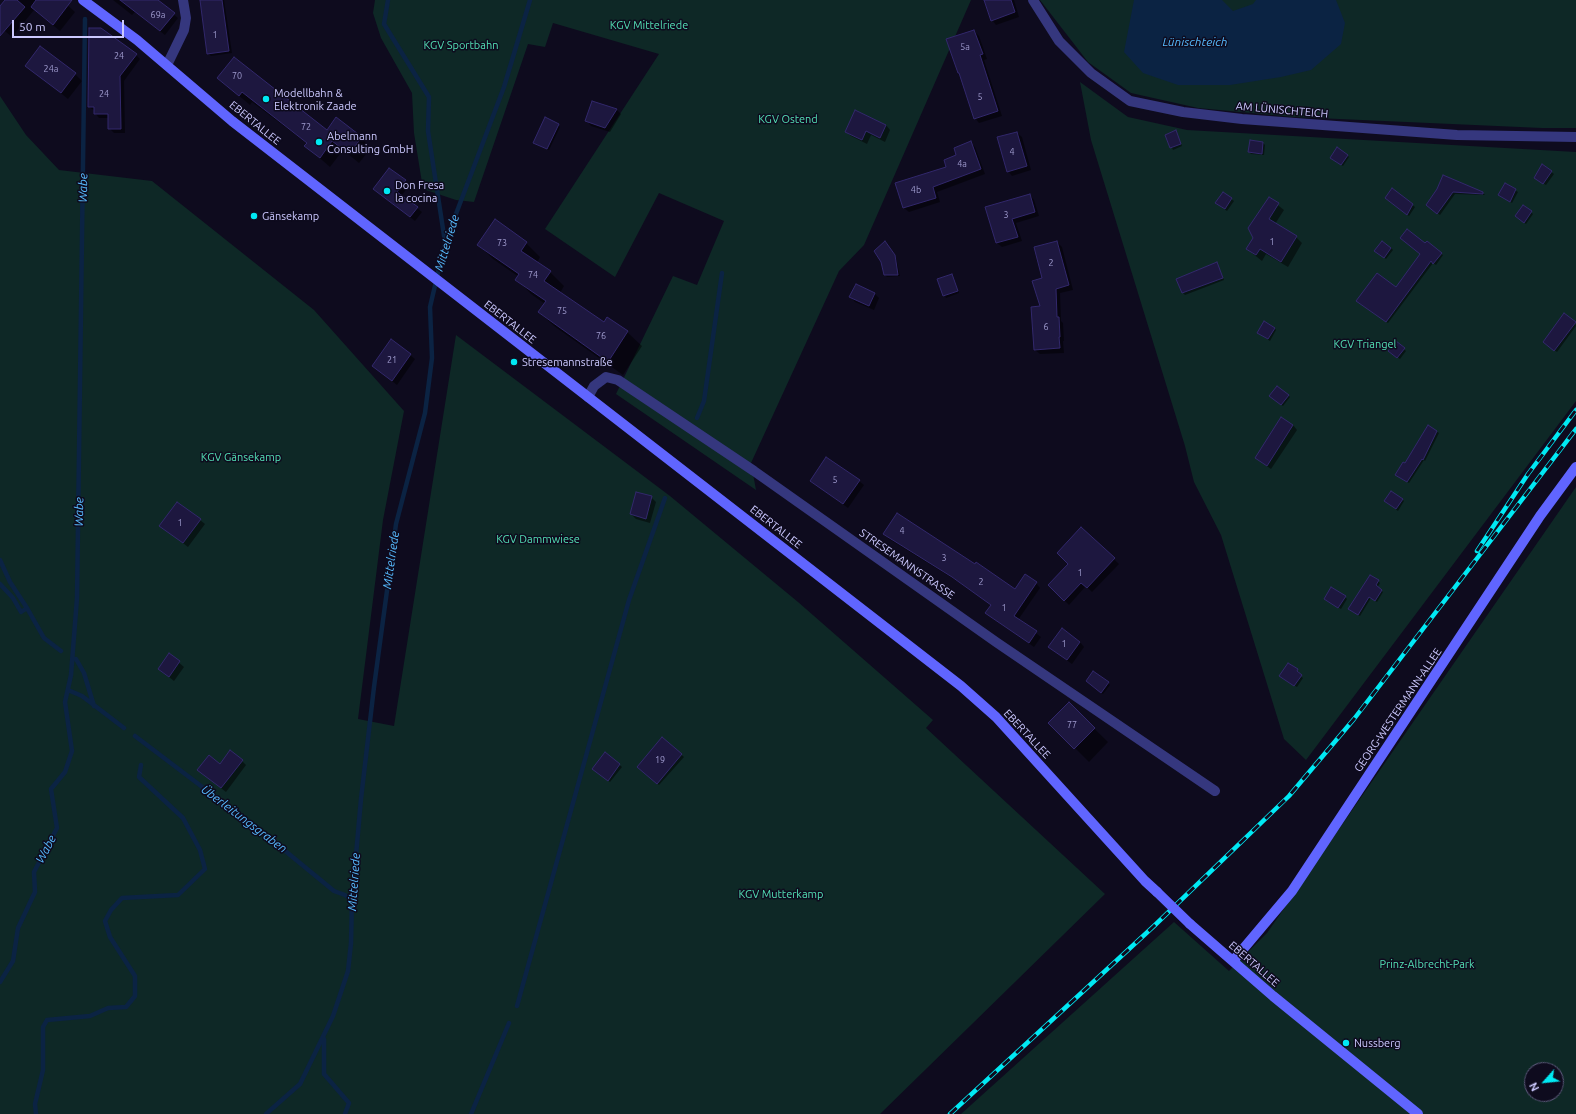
<!DOCTYPE html>
<meta charset="utf-8">
<style>
body{margin:0}
#map{position:relative;width:1576px;height:1114px;overflow:hidden;background:#0e0b1e;font-family:Ubuntu,sans-serif}
canvas{display:block}
.north{position:absolute;left:1524px;top:1062px;width:40px;height:40px;box-sizing:border-box;background:#0e0b1e;border:1px solid #5a5778;border-radius:50%;rotate:243deg;font-size:11px;font-weight:700;line-height:16px;text-align:center;color:#ccc9ff}
.north::after{content:'';display:block;margin:auto;width:14px;height:18px;background:#00e9f4;clip-path:polygon(50% 0,100% 100%,50% 72%,0 100%)}
.scale{position:absolute;left:12px;top:20px;width:112px;height:18px;box-sizing:border-box;border:2px solid #ccc9ff;border-top:0;padding-left:5px;font-size:12px;line-height:14px;white-space:nowrap;color:#ccc9ff;-webkit-text-stroke:3px #0e0b1e;paint-order:stroke}
</style>
<div id="map">
<canvas width="1576" height="1114"></canvas>
<div class="north">N</div>
<div class="scale">50 m</div>
</div>
<script>
const context = document.querySelector('canvas').getContext('2d');
context.lineJoin = 'round';
function fillPath(path, color) {
  context.fillStyle = color;
  context.fill(path, 'evenodd');
}
function shape(rows) {
  const path = new Path2D();
  for (const r of rows) {
    path.moveTo(r[0], r[1]);
    for (let i = 2; i < r.length; i += 2) path.lineTo(r[i], r[i + 1]);
  }
  return path;
}
function strokePath(path, color, width, dash) {
  context.strokeStyle = color;
  context.lineWidth = width;
  context.lineCap = dash ? 'butt' : 'round';
  context.setLineDash(dash || []);
  context.stroke(path);
}
function label(font, color, halo, rows, align = 'center') {
  context.font = font + ' Ubuntu,sans-serif';
  context.lineWidth = 3;
  context.setLineDash([]);
  context.textBaseline = 'middle';
  context.strokeStyle = halo;
  context.fillStyle = color;
  for (const [text, x, y, turn = 0] of rows) {
    context.save();
    context.translate(x, y);
    context.rotate((+turn || 0) * Math.PI / 180);
    context.textAlign = isNaN(turn) ? turn : align;
    if (halo) context.strokeText(text, 0, 0);
    context.fillText(text, 0, 0);
    context.restore();
  }
}
fillPath(shape([
 [375,0,971,0,864,245,839,271,751,463,756,490,616,394,673,276,697,285,724,221,659,193,615,277,545,229,659,54,553,23,545,47,528,44,474,202,456,200,423,189,414,133,412,93,381,38,373,13],
 [1040,0,1576,0,1576,128,1542,128,1294,117,1198,108,1131,93,1088,62],
 [1080,82,1128,117,1187,130,1576,152,1576,401,1306,760,1284,739,1221,535,1194,482,1185,446,1091,140],
 [0,96,26,135,59,170,152,181,314,310,404,411,383,520,358,719,394,726,456,335,670,496,798,602,933,720,926,728,1105,894,880,1114,0,1114],
 [1576,487,1576,1114,961,1114,1174,922,1229,971,1267,933],
 [1532,1070,1556,1070,1556,1094,1532,1094]
]), '#0e2826');
fillPath(shape([
 [1134,0,1222,0,1233,11,1253,4,1256,0,1336,0,1345,23,1341,44,1311,70,1281,77,1230,85,1178,85,1143,73,1124,52]
]), '#0b2343');
fillPath(shape([
 [6,0,62,0,75,12,60,31,34,10,12,37,0,27,0,7],
 [113,0,156,0,178,18,165,35,135,12,132,15],
 [200,0,224,0,232,53,211,56,208,53],
 [985,0,1014,0,1019,17,996,25,992,20],
 [974,31,979,36,987,59,984,60,1002,116,979,123,975,118],
 [136,55,140,59,124,81,125,133,114,133,110,129,109,118,99,118,95,113,95,111,89,107],
 [27,66,75,74,82,81,68,99],
 [218,78,327,131,336,119,361,138,371,148,359,163,343,150,330,167,306,146,308,144,252,102,250,105],
 [593,102,617,110,621,114,610,132,591,126,587,121],
 [558,125,560,127,549,150,536,144],
 [886,125,890,130,885,142,871,135,867,144,851,136,846,132],
 [1176,132,1182,146,1173,150,1166,135],
 [1017,133,1022,137,1031,170,1012,176,1008,171],
 [970,142,975,147,985,174,937,192,940,202,909,212,904,208,896,184,947,167],
 [1263,143,1265,145,1264,155,1251,154,1249,152],
 [1347,155,1349,157,1343,166,1333,159],
 [1543,166,1554,174,1546,185,1537,180],
 [405,181,410,185,401,196,422,212,415,221,374,189],
 [1505,184,1518,192,1512,203,1500,195],
 [1392,189,1415,207,1409,216,1388,200],
 [1438,189,1483,193,1485,195,1455,194,1440,215,1429,207],
 [1223,193,1234,201,1227,211,1219,205],
 [1030,195,1034,200,1039,216,1016,223,1022,241,1002,247,997,243,987,208],
 [1269,198,1284,210,1275,224,1296,237,1302,243,1288,267,1266,254,1262,261,1247,249,1254,238],
 [1523,206,1533,214,1526,224,1518,218],
 [1057,242,1062,247,1073,290,1060,293,1061,321,1063,323,1064,341,1063,341,1064,353,1040,354,1035,350,1044,279],
 [526,243,540,257,537,263,550,272,564,286,560,293,604,323,607,319,627,332,642,346,623,375,554,326,539,312,545,304,531,294,517,279,519,277,493,259,479,245],
 [887,244,896,258,900,276,887,277,885,275],
 [1425,244,1443,255,1436,265,1433,263,1388,323,1359,303,1396,288,1421,254],
 [1391,248,1393,250,1386,259,1378,252],
 [1216,263,1224,280,1185,295,1183,293,1177,280],
 [952,275,959,293,946,298,938,280],
 [856,285,875,294,879,298,874,310,855,302,851,297],
 [1575,323,1576,326,1557,352,1546,344],
 [1275,328,1276,330,1270,341,1260,334],
 [392,341,415,359,397,385,373,366],
 [1396,342,1406,351,1400,359,1391,352],
 [1288,395,1290,397,1283,406,1272,398],
 [1293,425,1297,430,1271,469,1261,462],
 [1428,426,1439,433,1425,461,1424,460,1409,483,1398,476],
 [811,481,859,481,864,485,848,508],
 [651,497,656,502,650,523,636,519,631,514],
 [1402,499,1404,501,1398,511,1385,501],
 [200,520,205,524,188,547,161,526],
 [1081,528,1119,564,1092,592,1086,586,1069,605,1049,585,1070,564],
 [885,534,1015,591,1036,583,1040,588,1018,620,1041,637,1034,647,991,617,987,613,992,606,957,581,889,539],
 [1378,581,1380,583,1377,588,1383,592,1377,602,1371,598,1360,616,1351,611],
 [1345,597,1347,599,1341,609,1325,599],
 [1080,642,1084,647,1072,664,1054,651],
 [170,655,184,667,174,681,159,669],
 [1297,670,1299,672,1298,674,1303,678,1297,687,1282,678],
 [1089,683,1108,683,1110,685,1103,694],
 [1069,704,1108,742,1089,762,1050,723],
 [662,738,684,757,659,785,638,766],
 [605,753,622,767,610,782,596,771],
 [242,761,246,765,226,792,203,774]
]), '#0007');
strokePath(shape([
 [388,0,384,24,429,97,428,131,445,242],
 [697,418,704,401,722,273],
 [0,560,10,582,27,608],
 [0,584,13,598,21,612,27,608,44,638,61,651],
 [76,659,84,673,94,706],
 [68,690,82,696,124,728],
 [135,736,267,836,334,891,345,895,352,900],
 [0,982,13,961,18,928,35,892,34,872,57,828,51,789,65,772,72,751,65,702,71,675,77,598,85,19],
 [517,1006,629,600,665,498],
 [324,1039,324,1074,349,1103,345,1114],
 [36,1114,35,1104,43,1070,43,1027,47,1020,90,1016,108,1008,126,1007,135,996,135,976,110,937,105,921,111,910,122,898,178,895,205,869,200,850,183,818,139,777,141,765],
 [266,1114,300,1084,333,1016,348,971,351,943,352,900,361,799,374,687,396,524,425,413,432,358,430,307,445,243,504,87,530,0],
 [471,1114,509,1023]
]), '#0b2343', 4.5);
const building = shape([
 [5,0,17,0,25,7,0,36,0,6,5,0],
 [36,0,72,0,53,25,31,7,36,0],
 [120,0,158,0,175,13,160,31,120,0],
 [200,0,222,0,229,51,207,54,200,0],
 [984,0,1011,0,1015,12,991,21,984,0],
 [89,28,101,28,137,54,120,76,121,129,108,129,108,114,94,114,94,107,88,107,89,28],
 [974,30,983,54,980,55,998,111,974,119,959,73,958,73,946,39,974,30],
 [40,46,76,73,61,93,25,66,40,46],
 [234,57,327,130,336,117,362,137,349,154,332,141,320,158,304,146,307,143,242,92,239,96,217,78,234,57],
 [592,101,617,109,605,128,585,121,592,101],
 [855,110,886,125,880,138,866,131,862,140,845,132,855,110],
 [545,117,559,124,547,149,533,143,545,117],
 [1176,130,1181,144,1170,148,1165,135,1176,130],
 [1017,132,1027,166,1007,172,997,137,1017,132],
 [1250,140,1263,142,1262,154,1248,152,1250,140],
 [971,141,981,169,933,187,936,198,903,208,895,183,946,167,944,160,956,155,954,148,971,141],
 [1337,147,1348,155,1341,165,1330,158,1337,147],
 [1542,164,1552,171,1543,184,1534,178,1542,164],
 [389,168,406,180,397,192,418,207,410,217,373,189,389,168],
 [1443,175,1483,192,1483,194,1453,192,1437,214,1426,205,1437,189,1443,175],
 [1505,183,1516,189,1510,202,1498,195,1505,183],
 [1392,188,1413,204,1407,215,1385,198,1392,188],
 [1223,192,1232,198,1225,209,1215,203,1223,192],
 [1030,194,1035,212,1012,219,1018,237,996,243,985,207,1030,194],
 [1269,197,1279,203,1269,219,1297,236,1281,262,1260,249,1256,255,1246,249,1253,238,1248,228,1269,197],
 [1523,205,1532,211,1524,223,1515,216,1523,205],
 [495,219,527,242,521,251,551,271,544,281,604,322,607,317,628,331,608,362,538,312,546,301,515,280,519,274,477,245,495,219],
 [1407,229,1425,243,1427,241,1442,253,1433,264,1431,261,1386,322,1356,301,1377,273,1396,287,1420,254,1400,238,1407,229],
 [885,241,895,255,898,275,884,275,881,262,874,251,885,241],
 [1057,241,1069,285,1056,289,1057,317,1059,317,1060,337,1059,337,1060,348,1034,350,1031,307,1040,306,1032,281,1042,278,1034,247,1057,241],
 [1382,241,1391,248,1384,258,1374,251,1382,241],
 [1217,262,1223,278,1182,293,1176,279,1217,262],
 [952,274,958,291,943,296,937,279,952,274],
 [856,284,875,293,869,306,849,297,856,284],
 [1564,313,1576,322,1554,351,1543,342,1564,313],
 [1264,321,1275,328,1268,339,1257,333,1264,321],
 [391,339,411,354,392,381,372,366,391,339],
 [1396,341,1405,348,1397,358,1388,351,1396,341],
 [1277,386,1289,395,1281,405,1269,396,1277,386],
 [1281,417,1293,425,1267,466,1255,458,1281,417],
 [1428,425,1437,431,1423,460,1422,459,1407,482,1395,475,1403,462,1405,463,1428,425],
 [826,457,860,480,843,504,810,481,826,457],
 [1391,491,1403,499,1396,509,1384,501,1391,491],
 [636,492,652,496,646,519,630,514,636,492],
 [177,502,201,519,183,543,159,526,177,502],
 [897,513,975,564,976,562,1015,589,1025,574,1037,582,1014,616,1037,631,1029,643,985,613,991,605,952,577,883,534,897,513],
 [1081,527,1115,558,1087,588,1081,583,1064,601,1048,585,1068,564,1057,553,1081,527],
 [1370,575,1379,580,1376,585,1382,590,1375,601,1369,597,1358,615,1348,609,1370,575],
 [1331,587,1346,596,1338,608,1324,599,1331,587],
 [1062,628,1080,642,1067,660,1048,647,1062,628],
 [169,653,180,661,169,677,158,669,169,653],
 [1288,663,1298,669,1297,671,1302,675,1294,686,1279,676,1288,663],
 [1093,671,1109,682,1101,693,1086,681,1093,671],
 [1069,702,1095,728,1074,749,1048,723,1069,702],
 [662,737,682,754,657,784,637,767,662,737],
 [230,750,243,760,221,788,197,770,209,755,220,764,230,750],
 [605,752,620,764,608,781,592,769,605,752]
]);
fillPath(building, '#1d173f');
strokePath(building, '#32286c', 1);
strokePath(shape([
 [1033,0,1059,41,1091,73,1130,101,1183,112,1242,119,1457,135,1576,137],
 [167,65,184,30,186,18,183,0],
 [588,397,594,386,606,377,618,380,754,471,996,642,1215,791]
]), '#35377e', 10);
strokePath(shape([
 [83,0,137,40,232,121,961,686,996,717,1145,881,1157,892],
 [1190,924,1273,996,1418,1114],
 [1233,961,1292,891,1540,516,1576,467]
]), '#6065ff', 10);
const rail = shape([
 [1477,551,1528,474,1576,410],
 [950,1114,1154,926,1289,796,1354,719,1576,429]
]);
strokePath(rail, '#00e9f4', 4.5);
strokePath(rail, '#0e0b1e', 3, [9]);
strokePath(shape([
 [1157,892,1190,924]
]), '#6065ff', 10);
for (const [x, y, r, color] of [
 [266,99,4,"#00e9f4"],
 [319,142,4,"#00e9f4"],
 [387,191,4,"#00e9f4"],
 [254,216,4,"#00e9f4"],
 [514,362,4,"#00e9f4"],
 [1346,1043,4,"#00e9f4"]
]) {
  const dot = new Path2D();
  dot.arc(x, y, r, 0, 2 * Math.PI);
  context.fillStyle = color;
  context.fill(dot);
  strokePath(dot, '#0e0b1e', 1.5);
}
label('9px', '#a09ccf', null, [
 ["69a",158,15],
 ["1",215,35],
 ["5a",965,47],
 ["24",119,56],
 ["24a",51,69],
 ["70",237,76],
 ["24",104,94],
 ["5",980,97],
 ["72",306,127],
 ["4",1012,152],
 ["4a",962,164],
 ["4b",916,190],
 ["3",1006,215],
 ["1",1272,242],
 ["73",502,243],
 ["2",1051,263],
 ["74",533,275],
 ["75",562,311],
 ["6",1046,327],
 ["76",601,336],
 ["21",392,360],
 ["5",835,480],
 ["1",180,523],
 ["4",902,531],
 ["3",944,558],
 ["1",1080,573],
 ["2",981,582],
 ["1",1004,608],
 ["1",1064,644],
 ["77",1072,725],
 ["19",660,760]
]);
label('11px', '#53e1b5', '#0e0b1e', [
 ["KGV Mittelriede",649,25],
 ["KGV Sportbahn",461,45],
 ["KGV Ostend",788,119],
 ["KGV Triangel",1365,344],
 ["KGV Gänsekamp",241,457],
 ["KGV Dammwiese",538,539],
 ["KGV Mutterkamp",781,894],
 ["Prinz-Albrecht-Park",1427,964]
]);
label('11px', '#ccc9ff', '#0e0b1e', [
 ["Modellbahn &",274,93],
 ["Elektronik Zaade",274,106],
 ["Abelmann",327,136],
 ["Consulting GmbH",327,149],
 ["Don Fresa",395,185],
 ["la cocina",395,198],
 ["Gänsekamp",262,216],
 ["Stresemannstraße",522,362],
 ["Nussberg",1354,1043]
], 'left');
label('11px', '#ccc9ff', '#0e0b1e', [
 ["AM LÜNISCHTEICH",1282,110,5],
 ["EBERTALLEE",255,123,39],
 ["EBERTALLEE",510,322,38],
 ["EBERTALLEE",776,527,38],
 ["STRESEMANNSTRASSE",907,564,35],
 ["GEORG-WESTERMANN-ALLEE",1398,710,-56],
 ["EBERTALLEE",1027,734,47],
 ["EBERTALLEE",1254,964,41]
]);
label('italic 12px', '#57bbff', '#0e0b1e', [
 ["Lünischteich",1195,42],
 ["Wabe",83,188,-89],
 ["Mittelriede",447,243,-73],
 ["Wabe",79,512,-89],
 ["Mittelriede",391,560,-82],
 ["Überleitungsgraben",244,819,37],
 ["Wabe",46,849,-62],
 ["Mittelriede",354,882,-86]
]);
</script>
